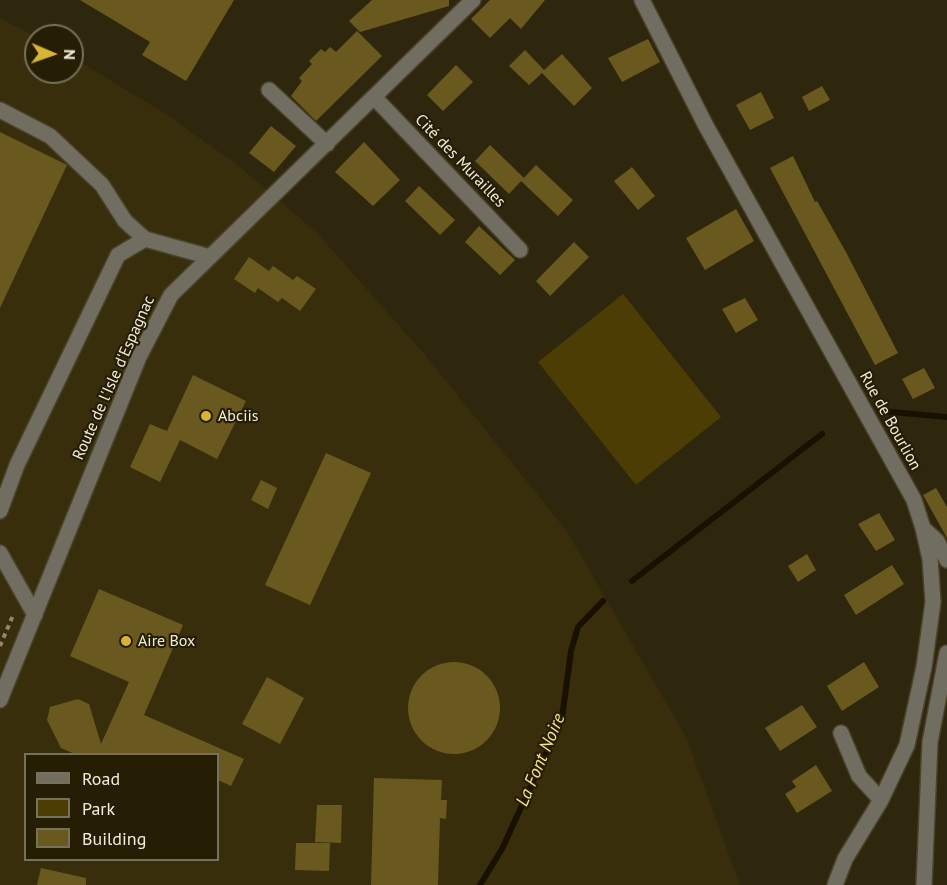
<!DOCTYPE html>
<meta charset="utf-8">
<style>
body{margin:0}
#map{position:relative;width:947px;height:885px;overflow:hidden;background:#2f270d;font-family:"PT Sans",sans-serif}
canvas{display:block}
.legend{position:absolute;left:24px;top:753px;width:195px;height:108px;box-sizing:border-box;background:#261e04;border:2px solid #77705b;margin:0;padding:8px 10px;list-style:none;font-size:18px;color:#f1ecdd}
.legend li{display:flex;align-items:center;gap:12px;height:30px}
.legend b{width:30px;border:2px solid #77705b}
.north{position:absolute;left:24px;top:24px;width:60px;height:60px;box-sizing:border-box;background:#261e04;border:2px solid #77705b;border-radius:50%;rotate:92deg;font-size:16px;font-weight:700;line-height:24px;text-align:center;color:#f1ecdd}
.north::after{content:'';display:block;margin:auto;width:21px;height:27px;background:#d8b434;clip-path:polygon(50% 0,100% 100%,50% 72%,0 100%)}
</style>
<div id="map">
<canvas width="947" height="885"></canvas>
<ul class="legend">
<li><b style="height:8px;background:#716d61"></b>Road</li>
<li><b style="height:16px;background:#4c3d04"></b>Park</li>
<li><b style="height:16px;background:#6a591e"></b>Building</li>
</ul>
<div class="north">N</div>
</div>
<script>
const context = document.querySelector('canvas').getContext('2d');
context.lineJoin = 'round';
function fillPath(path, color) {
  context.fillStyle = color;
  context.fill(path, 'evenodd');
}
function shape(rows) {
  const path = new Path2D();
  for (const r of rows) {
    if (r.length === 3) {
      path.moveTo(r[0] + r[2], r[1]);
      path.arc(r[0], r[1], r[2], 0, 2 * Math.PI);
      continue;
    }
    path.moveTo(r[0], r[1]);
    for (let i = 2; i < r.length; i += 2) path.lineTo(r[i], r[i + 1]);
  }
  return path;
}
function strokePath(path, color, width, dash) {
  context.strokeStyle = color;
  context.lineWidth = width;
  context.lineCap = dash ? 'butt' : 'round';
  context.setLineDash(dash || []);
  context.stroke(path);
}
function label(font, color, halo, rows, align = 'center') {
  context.font = font + ' "PT Sans",sans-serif';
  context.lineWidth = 4.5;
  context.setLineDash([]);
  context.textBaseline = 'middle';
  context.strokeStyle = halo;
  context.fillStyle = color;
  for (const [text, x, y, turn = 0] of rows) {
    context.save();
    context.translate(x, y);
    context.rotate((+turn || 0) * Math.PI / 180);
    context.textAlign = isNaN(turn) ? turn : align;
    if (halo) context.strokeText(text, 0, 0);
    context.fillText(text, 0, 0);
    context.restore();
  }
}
fillPath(shape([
 [0,18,36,37,36,72,72,72,72,57,166,114,240,167,316,232,426,356,566,530,686,737,740,885,0,885],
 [26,754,218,754,218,860,26,860]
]), '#382e0b');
fillPath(shape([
 [623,294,721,417,636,485,538,362]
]), '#4c3d04');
strokePath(shape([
 [880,411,947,417],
 [632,581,822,434],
 [480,885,502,849,562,718,571,651,578,627,603,601]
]), '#181100', 6);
fillPath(shape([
 [80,0,234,0,186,81,142,55,150,42],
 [372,0,449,0,449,6,360,32,349,21],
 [490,0,545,0,521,29,510,18,490,38,471,19],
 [357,31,382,56,316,121,291,96,302,81,299,78,312,64,309,61,321,49,325,52,330,47,336,52],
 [648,39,660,62,622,82,608,58],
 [525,50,544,70,562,54,592,88,574,106,542,73,529,85,509,66],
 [456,65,473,82,443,111,427,95],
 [822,86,830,100,809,111,802,97],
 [761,92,774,118,750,130,736,105],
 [271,126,296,146,274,172,249,153],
 [0,132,67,165,0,308],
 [364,142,400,180,373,206,335,172],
 [490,145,524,178,509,194,475,161],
 [793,156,815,202,817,201,847,254,898,353,875,365,770,168],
 [536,165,573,200,558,216,521,181],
 [632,167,655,196,638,210,614,181],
 [419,186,455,220,440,235,405,201],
 [736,209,754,241,705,270,686,238],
 [479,226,515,260,500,275,465,242],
 [574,242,589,257,550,296,536,281],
 [249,257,269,271,273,266,293,280,297,276,316,289,300,311,282,298,278,302,258,288,255,293,234,279],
 [745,298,758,320,736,333,722,309],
 [924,368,935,388,913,399,902,379],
 [193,375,246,401,217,459,180,440,160,482,130,467,150,424,167,431],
 [326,453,371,473,310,605,265,585],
 [261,480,277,488,268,509,251,500],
 [936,488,947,507,947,538,923,495],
 [879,513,895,540,876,551,858,524],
 [807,554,816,570,798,582,788,566],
 [892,565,904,584,856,615,844,595],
 [99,589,183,625,144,715,244,759,231,786,218,780,218,754,75,754,61,748,47,720,50,707,78,699,89,704,101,744,129,682,70,656],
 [454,708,46],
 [864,662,879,687,842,711,827,686],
 [267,677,304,698,280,744,242,724],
 [802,705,817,727,780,751,765,728],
 [816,765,832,791,797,813,785,794,796,787,792,781],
 [374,778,442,780,441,800,447,800,446,819,440,818,438,885,371,885],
 [317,805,342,805,341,843,315,842],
 [296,843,330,843,329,871,295,870],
 [41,868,86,878,86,885,37,885]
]), '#6a591e');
const minor = shape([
 [642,0,706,126,914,500,923,528,930,559,933,602,924,667,907,745,881,800,845,859,835,885],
 [269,90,327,144],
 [374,97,520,250],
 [0,110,50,136,102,185,125,221,145,239],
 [0,511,17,465,118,255,145,239,210,257],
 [924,529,937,541,947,560],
 [0,553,35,615],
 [0,700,139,357,171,295,473,0],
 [841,733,859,776,881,800],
 [924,885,930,742,947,653]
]);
strokePath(minor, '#4a432a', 18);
strokePath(shape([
 [0,646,14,613]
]), '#8f8974', 4, [4.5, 4.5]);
strokePath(minor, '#716d61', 15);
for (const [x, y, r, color] of [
 [206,416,6,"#d8b434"],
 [126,641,6,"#d8b434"]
]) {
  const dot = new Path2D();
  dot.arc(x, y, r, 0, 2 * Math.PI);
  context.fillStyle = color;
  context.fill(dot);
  strokePath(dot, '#261e04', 2);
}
label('16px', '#f1ecdd', '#261e04', [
 ["Cité des Murailles",460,161,46],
 ["Route de l'Isle d'Espagnac",114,378,-66],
 ["Rue de Bourlion",890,421,61]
]);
label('16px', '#f1ecdd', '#261e04', [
 ["Abciis",218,416],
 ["Aire Box",138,641]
], 'left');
label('italic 18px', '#fae090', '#261e04', [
 ["La Font Noire",541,760,-67]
]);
</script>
